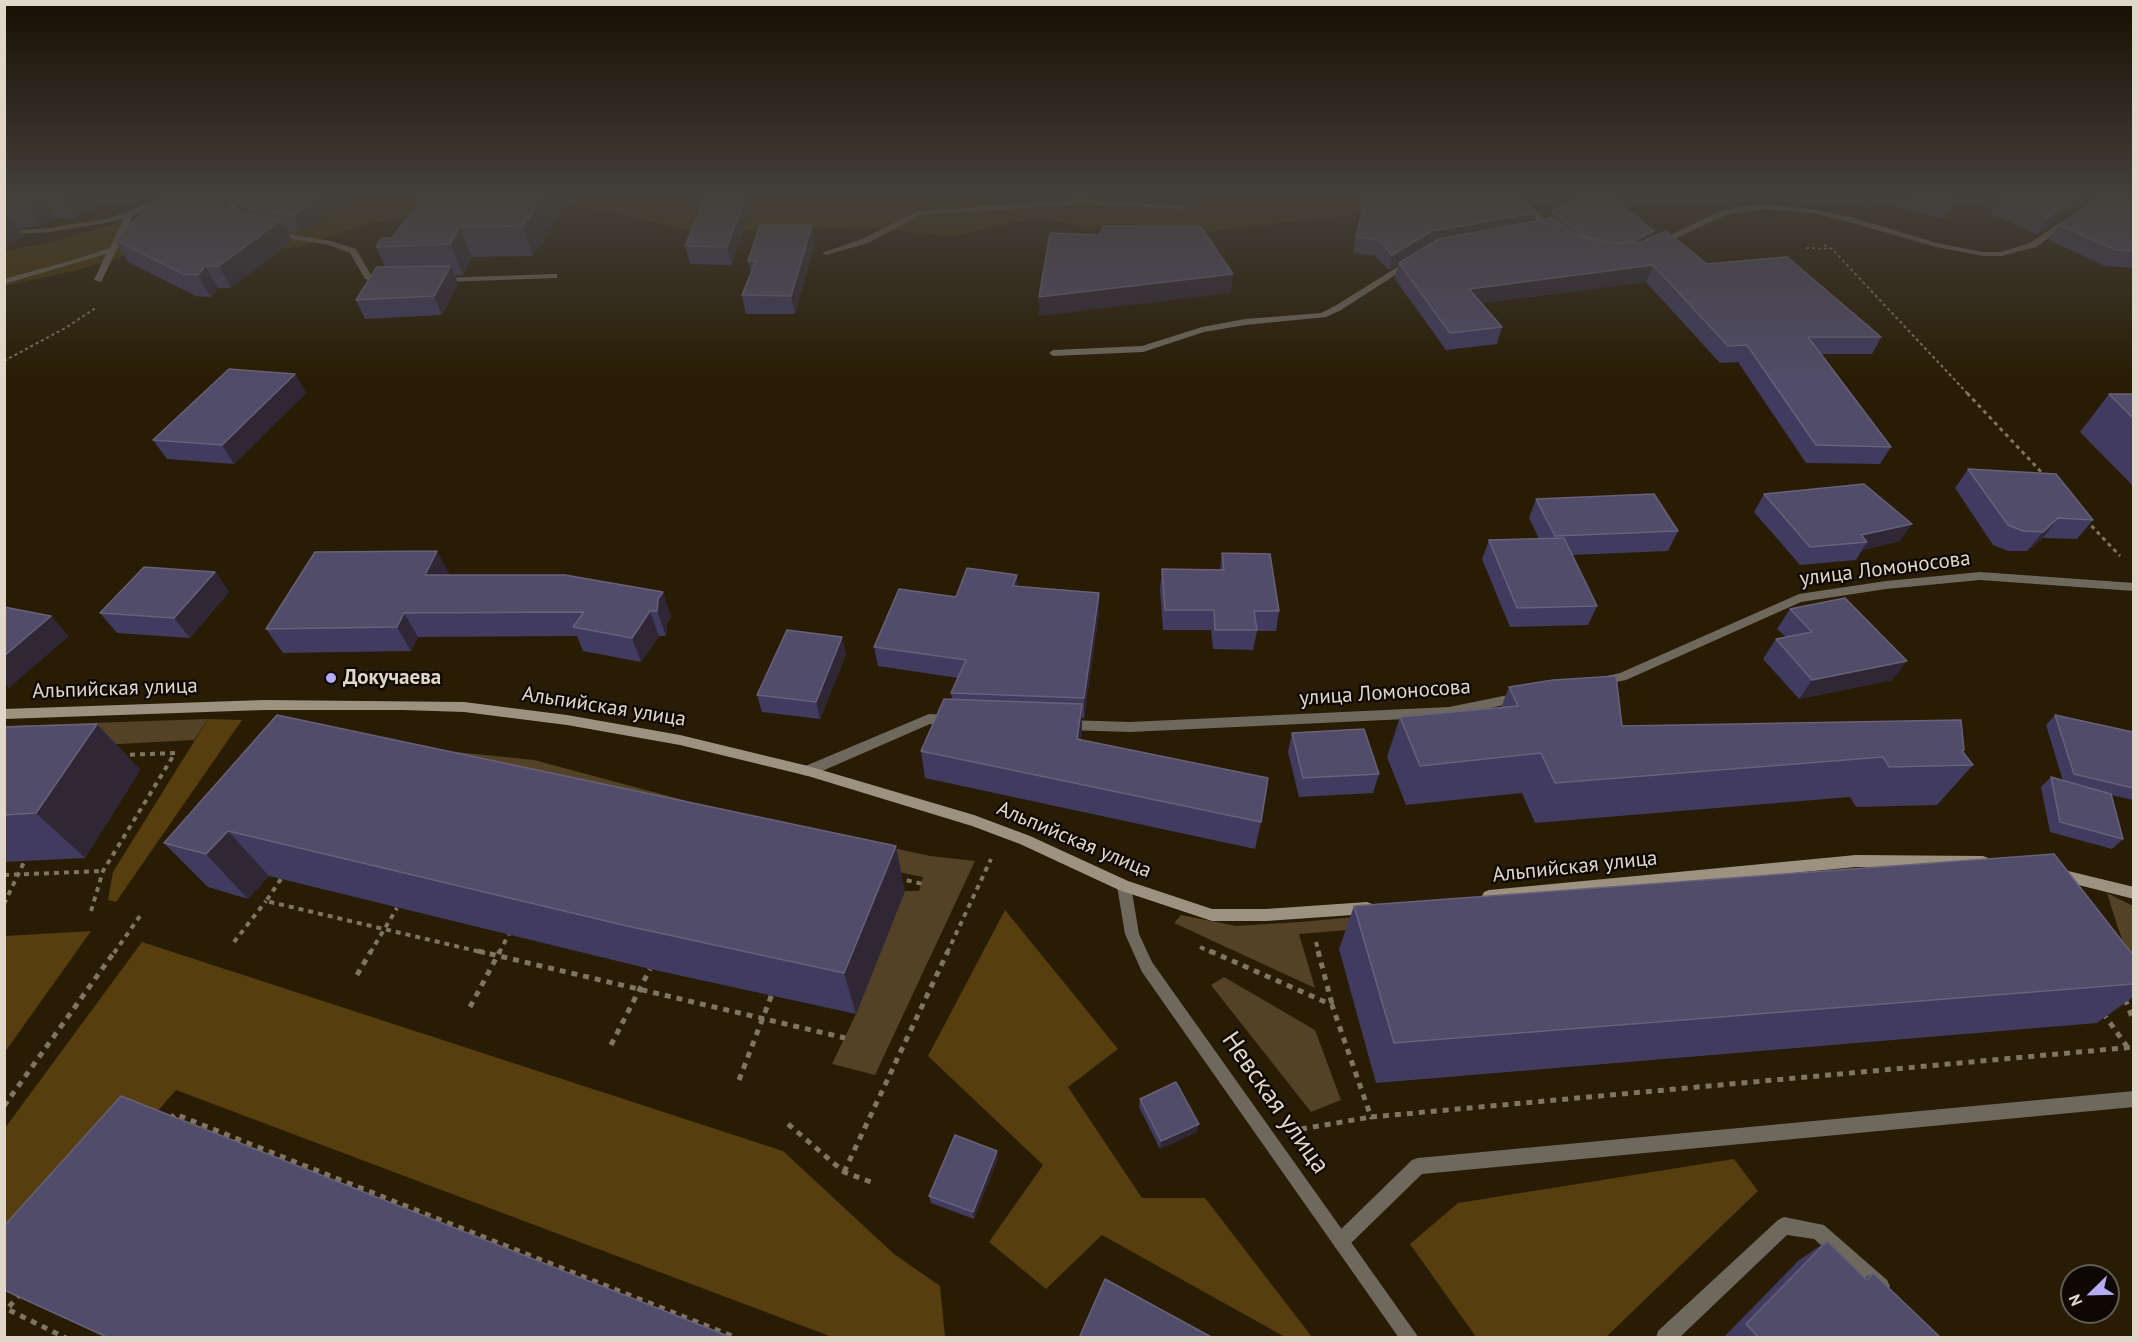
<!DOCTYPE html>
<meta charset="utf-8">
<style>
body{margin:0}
#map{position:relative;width:2138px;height:1342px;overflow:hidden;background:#291c04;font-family:"PT Sans",sans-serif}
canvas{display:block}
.frame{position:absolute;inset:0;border:6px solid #e0d7c9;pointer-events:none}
.north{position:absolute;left:2060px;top:1264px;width:60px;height:60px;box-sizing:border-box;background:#0d0802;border:2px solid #615b52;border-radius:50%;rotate:247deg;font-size:16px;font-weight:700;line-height:24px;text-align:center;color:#e0d7c9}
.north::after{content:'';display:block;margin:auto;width:21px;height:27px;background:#b4acf9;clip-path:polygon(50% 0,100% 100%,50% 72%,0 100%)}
</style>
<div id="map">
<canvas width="2138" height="1342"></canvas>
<div class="frame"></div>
<div class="north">N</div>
</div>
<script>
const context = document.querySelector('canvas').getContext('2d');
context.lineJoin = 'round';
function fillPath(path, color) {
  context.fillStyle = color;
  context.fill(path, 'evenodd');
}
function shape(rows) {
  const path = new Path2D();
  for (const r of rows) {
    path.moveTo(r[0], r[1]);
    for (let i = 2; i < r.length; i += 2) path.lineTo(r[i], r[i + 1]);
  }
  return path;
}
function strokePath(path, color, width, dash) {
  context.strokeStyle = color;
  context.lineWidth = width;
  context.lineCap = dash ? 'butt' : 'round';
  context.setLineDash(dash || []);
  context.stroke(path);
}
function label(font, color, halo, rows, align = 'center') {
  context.font = font + ' "PT Sans",sans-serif';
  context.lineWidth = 4.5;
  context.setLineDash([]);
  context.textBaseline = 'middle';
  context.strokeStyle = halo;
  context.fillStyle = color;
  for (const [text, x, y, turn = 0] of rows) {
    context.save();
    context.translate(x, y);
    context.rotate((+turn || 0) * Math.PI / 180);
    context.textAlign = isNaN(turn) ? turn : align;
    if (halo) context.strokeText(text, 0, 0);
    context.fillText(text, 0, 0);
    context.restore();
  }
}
fillPath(shape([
 [208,719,194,740,5,750,5,726],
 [339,740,534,760,728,812,930,856,975,861,875,1075,832,1064,856,1014,905,891,919,891,923,877,312,754],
 [1839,874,1999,876,1299,934,1315,988,1174,923,1181,915,1236,926,1300,922],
 [2107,893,2133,906,2133,969,2117,925],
 [1224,977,1315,1030,1341,1100,1311,1112,1211,985]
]), '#534226');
fillPath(shape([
 [208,719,242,720,116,902,108,900,113,872],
 [1005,910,1118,1049,1068,1087,1142,1198,1205,1198,1312,1337,1285,1337,1102,1235,1046,1289,989,1242,1043,1165,928,1056],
 [91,931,5,1052,5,936],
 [142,942,783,1151,894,1254,940,1286,945,1337,832,1337,176,1090,5,1286,5,1128],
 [1734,1159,1758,1191,1606,1337,1476,1337,1410,1244,1458,1203]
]), '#563e0f');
fillPath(shape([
 [345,196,474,196,466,207,368,224,304,245,195,265,150,250,141,251,74,271,4,286,4,251,46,243,136,218,155,216,199,230,293,213,345,196],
 [572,196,677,196,697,201,876,196,953,204,989,196,1120,196,1167,208,1240,196,1402,196,1394,207,1375,212,1216,231,1167,240,1118,228,1084,227,1036,218,953,236,864,227,697,233,628,216,580,207,572,196]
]), '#473000');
strokePath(shape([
 [1824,245,1832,249,1968,394],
 [1806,248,1830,249],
 [4,361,67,327,97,307]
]), '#807562', 2, [3, 3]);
strokePath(shape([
 [1967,393,2044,475],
 [2086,520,2120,556]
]), '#807562', 3, [4, 4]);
strokePath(shape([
 [4,875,103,871],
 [897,878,923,884],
 [281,879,266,901,485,953],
 [4,904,25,860],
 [91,911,103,871,175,753,122,755],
 [234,942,266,901],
 [1316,942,1319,953],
 [1200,947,1213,953],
 [114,953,140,916],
 [370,953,397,908],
 [499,953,509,934],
 [947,953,991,859]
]), '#807562', 4, [5, 5]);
strokePath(shape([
 [478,951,845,1038],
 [1210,951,1332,1005,1371,1117,2134,1047],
 [1318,951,1332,1004],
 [357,975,371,951],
 [2125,999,2134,1022],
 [470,1007,500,951],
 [2103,1013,2128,1048],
 [611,1045,650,969],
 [739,1080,772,994],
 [4,1106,115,951],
 [170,1119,175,1114,737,1338],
 [788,1124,844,1172,871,1182],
 [1301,1129,1371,1117],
 [844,1172,948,951],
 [21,1293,7,1309,66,1338]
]), '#807562', 5, [6, 6]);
fillPath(shape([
 [223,196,231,196,249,225,248,227,239,225,223,196],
 [1077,196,1085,196,1085,200,1183,205,1187,207,1183,209,1081,204,920,215,868,243,826,255,822,253,862,239,918,211,1077,200,1077,196],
 [127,212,134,214,101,282,94,280,106,254,4,284,4,279,77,259,110,248,127,212],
 [270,231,331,241,356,249,371,275,390,281,386,283,365,279,350,253,329,245,270,235,270,231],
 [1407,261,1414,263,1341,310,1326,317,1245,325,1204,332,1143,352,1053,356,1049,353,1053,350,1142,346,1202,327,1245,319,1321,313,1335,306,1407,261],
 [554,274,557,274,557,278,442,282,438,280,442,278,554,274],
 [2134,1091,2134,1107,1422,1174,1347,1247,1341,1250,1335,1247,1332,1241,1335,1235,1412,1160,1418,1158,2134,1091],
 [1784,1217,1824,1225,1887,1280,1890,1286,1887,1292,1881,1295,1875,1292,1814,1239,1787,1235,1679,1338,1656,1338,1658,1331,1778,1220,1784,1217]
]), '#6f685d');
fillPath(shape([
 [163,196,173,196,133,216,106,223,49,232,4,235,4,231,49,228,105,219,127,212,163,196],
 [1513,196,1521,196,1556,230,1556,234,1550,234,1513,196],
 [1763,205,1812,209,1851,217,1937,243,1983,252,2001,252,2030,243,2066,219,2073,221,2036,247,2001,256,1983,256,1936,247,1846,221,1812,213,1763,209,1726,215,1661,245,1654,243,1720,211,1739,207,1763,205],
 [1980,572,2134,583,2134,591,1980,580,1886,589,1801,602,1626,680,1602,685,1596,681,1598,678,1620,673,1799,594,1886,581,1980,572],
 [1518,693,1522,695,1524,698,1522,701,1449,717,1130,732,1066,730,1062,728,1060,725,1062,722,1066,720,1130,722,1449,707,1518,693],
 [929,714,949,715,953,717,955,720,953,723,949,725,930,724,813,775,808,776,803,775,802,771,803,767,929,714],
 [1124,880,1129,882,1131,886,1139,934,1152,962,1419,1338,1399,1338,1142,972,1125,934,1117,886,1119,882,1124,880]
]), '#6f685d');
fillPath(shape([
 [264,700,464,702,567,715,680,735,808,766,974,815,1030,836,1128,881,1212,909,1266,909,1367,902,1372,904,1374,908,1372,912,1367,914,1266,921,1212,921,1119,890,1020,844,972,826,808,776,680,745,567,725,464,712,403,710,264,710,4,719,4,709,264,700],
 [1856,855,1983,856,1988,858,1990,862,1988,866,1983,868,1856,867,1489,902,1484,900,1482,896,1484,892,1489,890,1856,855],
 [2056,868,2134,887,2134,899,2051,878,2049,874,2051,870,2056,868]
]), '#9d9280');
fillPath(shape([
 [4,196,115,196,75,219,57,217,41,226,18,228,24,236,4,247],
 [234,196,350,196,302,233,287,231,292,241,231,288,218,288,211,297,196,296,128,262,115,240,226,205,235,212,243,213],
 [424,196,569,196,542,244,533,256,472,257,463,275,455,275,458,284,442,315,365,319,356,300,385,267,376,247,392,238],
 [755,196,732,265,690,264,685,246],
 [1273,196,1330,196,1275,200],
 [1799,196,1956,196,1944,219,1855,197],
 [1996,196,2096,196,2086,200,2037,235,1990,213],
 [2133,196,2133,268,2105,266,2049,240,2059,225],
 [1552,211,1652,238,1707,264,1881,337,1872,354,1821,354,1891,447,1880,464,1806,463,1738,362,1720,363,1646,282,1482,303,1502,327,1497,344,1446,350,1395,279,1398,265,1389,270,1375,256,1353,253,1356,237,1534,222,1549,219],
 [815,243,795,314,746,314,742,295,751,274,748,261],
 [295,374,306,393,234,464,167,459,153,440],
 [2109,394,2133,394,2133,486,2080,432],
 [1968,469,2093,520,2077,539,2043,538,2027,551,2008,551,1993,545,1955,488],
 [1764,494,1900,541,1862,550,1856,560,1800,565,1754,512],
 [1536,499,1678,531,1668,551,1572,555,1597,606,1588,625,1510,627,1482,559,1489,540,1539,539,1529,518],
 [1222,553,1279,611,1276,631,1257,631,1253,650,1213,649,1211,630,1163,630,1160,589,1162,569,1220,570],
 [215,572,229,592,190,638,117,633,100,613],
 [450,575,565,575,671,616,667,623,666,636,659,636,641,662,583,651,577,636,418,637,411,651,283,653,266,629],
 [1017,587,1099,613,1084,718,1082,718,1081,740,1261,822,1255,849,925,778,921,751,952,699,951,693,958,678,878,666,874,647,956,597],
 [1790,609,1892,680,1799,699,1763,659,1776,639,1786,637,1777,629],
 [846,654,820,719,762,712,757,695],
 [1509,687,1622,726,1964,750,1963,752,1973,765,1937,805,1856,807,1850,797,1535,823,1522,793,1406,805,1387,757,1400,717,1501,708],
 [277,715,905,891,856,1014,650,969,269,876,248,899,208,887,164,843],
 [2055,715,2133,732,2133,800,2111,795,2123,839,2112,849,2050,832,2041,787,2051,777,2063,781,2046,725],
 [97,724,140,770,85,858,4,862,4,727],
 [1292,733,1379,774,1373,793,1299,797,1288,752],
 [1354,906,2133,955,2133,997,2097,1023,1376,1083,1339,949],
 [1140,1099,1197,1132,1160,1149,1139,1107],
 [998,1158,974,1219,931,1203,929,1196],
 [1827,1241,1864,1278,1873,1273,1941,1338,1723,1338,1799,1260]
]), '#403b5f');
fillPath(shape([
 [67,196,115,196,75,219,62,199],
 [319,196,350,196,302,233,293,216],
 [542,196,569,196,542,244,533,256,522,226],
 [746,196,755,196,732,265,727,247],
 [2079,196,2068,213,2037,235,2049,217],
 [2080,196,2096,196,2086,200,2069,212],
 [43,197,57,217,41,226,27,206],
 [1536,213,1532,228,1429,247,1389,270,1392,255,1432,231],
 [10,215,24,236,4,247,4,218],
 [281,220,292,241,231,288,219,266],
 [812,225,815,243,795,314,791,296],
 [460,227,472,257,463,275,450,244],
 [1654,231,1651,240,1612,252,1615,243],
 [1653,265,1646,282,1465,305,1469,289],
 [205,266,218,288,211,297,198,275],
 [451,266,458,284,442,315,434,296],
 [1233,274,1231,293,1039,316,1039,297],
 [295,374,306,393,234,464,222,445],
 [2058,518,2043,538,2027,551,2043,532],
 [1912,524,1900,541,1862,550,1867,542,1861,535],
 [437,551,450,575,425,575],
 [215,572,229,592,190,638,174,618],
 [1017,575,1018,594,1013,586],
 [663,592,671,616,667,623,666,636,657,611,658,599],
 [1099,593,1099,613,1084,718,1084,698],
 [650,611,659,636,641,662,632,638],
 [404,613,418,637,411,651,397,627],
 [51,616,69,636,9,688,4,684,4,656],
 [842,637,846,654,820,719,816,702],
 [1907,661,1892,680,1799,699,1812,680],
 [1082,704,1082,732,1077,767,1077,739],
 [97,724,140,770,85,858,36,813],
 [228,831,269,876,248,899,206,854],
 [896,846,905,891,856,1014,844,973],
 [1199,1124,1197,1132,1160,1149,1161,1141],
 [997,1151,998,1158,974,1219,973,1212]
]), '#302736');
const building = shape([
 [4,196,67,196,62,199,43,197,27,206,4,207,4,196],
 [160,196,221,196,226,205,235,212,281,220,219,266,205,266,198,275,183,274,115,240,160,196],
 [234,196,319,196,293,216,244,207,237,203,234,196],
 [424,196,542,196,532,214,522,226,460,227,450,244,376,247,381,238,392,238,424,196],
 [706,196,746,196,727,247,685,246,706,196],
 [1366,196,1511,196,1536,213,1432,231,1392,255,1378,240,1356,237,1366,196],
 [1585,196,1611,196,1654,231,1633,241,1615,243,1602,241,1592,239,1580,234,1552,211,1585,196],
 [1918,196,1956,196,1952,204,1918,196],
 [2001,196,2079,196,2049,217,2001,196],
 [2102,196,2133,196,2133,251,2116,250,2059,225,2102,196],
 [1552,218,1575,235,1618,244,1642,242,1666,231,1707,264,1787,257,1881,337,1808,337,1891,447,1816,445,1747,345,1728,346,1653,265,1469,289,1502,327,1450,333,1399,263,1439,239,1552,218],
 [760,225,812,225,791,296,742,295,756,261,748,261,760,225],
 [1104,226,1201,227,1233,274,1039,297,1050,233,1099,235,1104,226],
 [451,266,434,296,356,300,377,267,451,266],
 [229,369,295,374,222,445,153,440,229,369],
 [2109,394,2133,394,2133,418,2109,394],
 [1968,469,2056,474,2093,520,2058,518,2043,532,2023,531,2008,525,1968,469],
 [1864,484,1912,524,1861,535,1867,542,1810,547,1764,494,1864,484],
 [1654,494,1678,531,1555,536,1536,499,1654,494],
 [1564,538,1597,606,1517,608,1489,540,1564,538],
 [437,551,425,575,565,575,663,592,658,599,657,611,650,611,632,638,573,627,584,612,404,613,397,627,266,629,315,552,437,551],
 [1222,553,1270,554,1279,611,1254,611,1257,630,1215,630,1214,610,1165,610,1162,569,1224,570,1222,553],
 [144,567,215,572,174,618,100,613,144,567],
 [967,568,1017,575,1013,586,1099,593,1084,698,951,693,966,660,874,647,899,589,956,597,967,568],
 [1845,598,1907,661,1812,680,1776,639,1812,632,1790,609,1845,598],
 [4,607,51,616,4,656,4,607],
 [787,630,842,637,816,702,757,695,787,630],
 [1616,676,1622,726,1961,720,1964,750,1962,751,1973,765,1889,767,1883,757,1555,783,1541,753,1420,766,1400,717,1518,706,1509,687,1553,680,1616,676],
 [944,699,1082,704,1077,739,1268,778,1261,822,921,751,944,699],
 [277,715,896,846,844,973,627,926,228,831,206,854,164,843,277,715],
 [2055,715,2133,732,2133,788,2074,774,2055,715],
 [97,724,36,813,4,815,4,727,97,724],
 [1364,729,1379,774,1303,778,1292,733,1364,729],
 [2051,777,2111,794,2123,839,2060,822,2051,777],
 [2054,854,2133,955,2133,984,1394,1043,1354,906,2054,854],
 [1176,1082,1199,1124,1161,1141,1140,1099,1176,1082],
 [121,1096,733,1338,109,1338,4,1290,4,1226,121,1096],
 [955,1135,997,1151,973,1212,929,1196,955,1135],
 [1827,1241,1867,1280,1873,1273,1941,1338,1759,1338,1746,1324,1827,1241],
 [1105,1279,1213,1338,1079,1338,1105,1279]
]);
fillPath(building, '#514c6a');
strokePath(building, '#686179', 1.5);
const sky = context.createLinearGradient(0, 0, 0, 384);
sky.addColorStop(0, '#170f02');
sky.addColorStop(0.51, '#43403a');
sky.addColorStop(1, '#43403a00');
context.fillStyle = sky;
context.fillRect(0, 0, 2138, 384);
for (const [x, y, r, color] of [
 [331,678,6,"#b4acf9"]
]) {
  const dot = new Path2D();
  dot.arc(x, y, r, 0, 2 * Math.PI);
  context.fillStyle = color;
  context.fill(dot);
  strokePath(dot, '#0d0802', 2);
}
label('21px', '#e0d7c9', '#0d0802', [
 ["улица Ломоносова",1885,569,-7],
 ["Альпийская улица",115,689,-2],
 ["улица Ломоносова",1385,693,-4],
 ["Альпийская улица",604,707,9],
 ["Альпийская улица",1074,840,23],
 ["Альпийская улица",1575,867,-6]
]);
label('bold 21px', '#e0d7c9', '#0d0802', [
 ["Докучаева",343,678]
], 'left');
label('26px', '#e0d7c9', '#0d0802', [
 ["Невская улица",1275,1103,55]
]);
</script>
